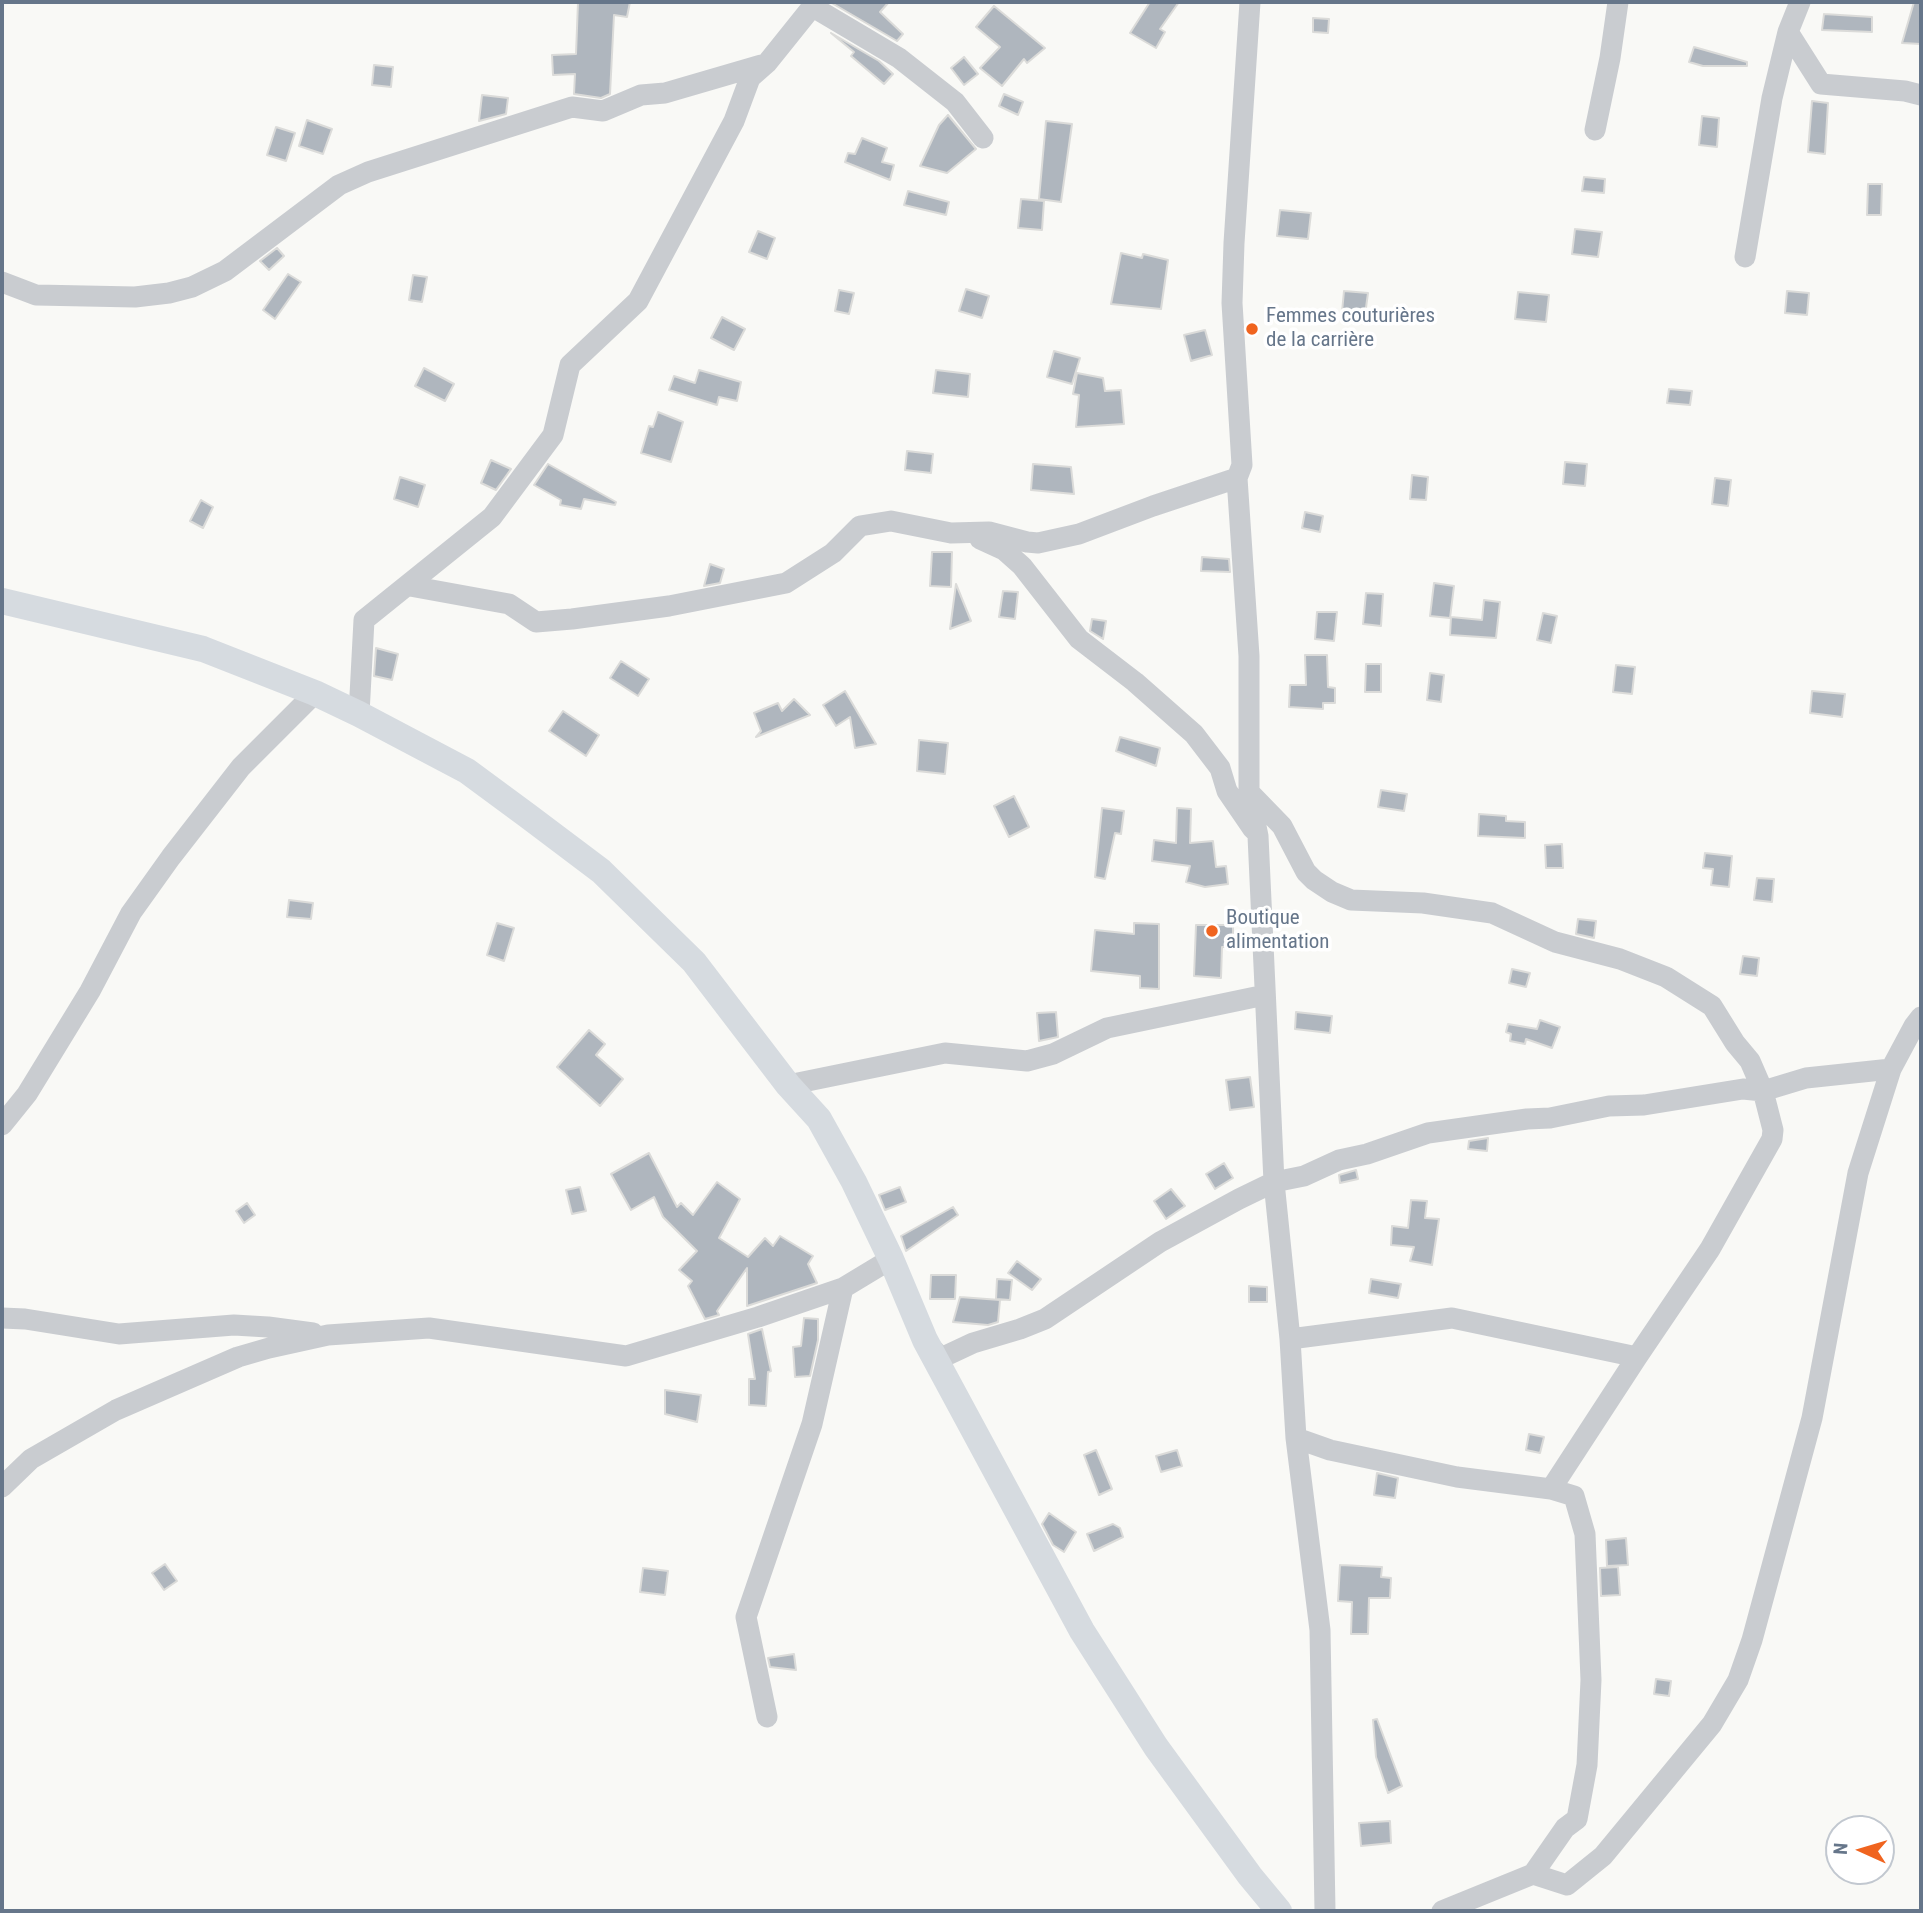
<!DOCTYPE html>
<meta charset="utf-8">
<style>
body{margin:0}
#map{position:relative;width:1923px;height:1913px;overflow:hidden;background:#f9f9f6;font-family:"Roboto Condensed",sans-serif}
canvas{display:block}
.frame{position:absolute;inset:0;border:4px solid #66768a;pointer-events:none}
.north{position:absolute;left:1825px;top:1815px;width:70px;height:70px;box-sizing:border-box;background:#fff;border:2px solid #c2c8d0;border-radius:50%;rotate:274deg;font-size:19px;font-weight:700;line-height:28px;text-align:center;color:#66768a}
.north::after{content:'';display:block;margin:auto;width:24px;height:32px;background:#f0641f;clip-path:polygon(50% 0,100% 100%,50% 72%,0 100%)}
</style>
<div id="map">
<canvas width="1923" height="1913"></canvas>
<div class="frame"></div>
<div class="north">N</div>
</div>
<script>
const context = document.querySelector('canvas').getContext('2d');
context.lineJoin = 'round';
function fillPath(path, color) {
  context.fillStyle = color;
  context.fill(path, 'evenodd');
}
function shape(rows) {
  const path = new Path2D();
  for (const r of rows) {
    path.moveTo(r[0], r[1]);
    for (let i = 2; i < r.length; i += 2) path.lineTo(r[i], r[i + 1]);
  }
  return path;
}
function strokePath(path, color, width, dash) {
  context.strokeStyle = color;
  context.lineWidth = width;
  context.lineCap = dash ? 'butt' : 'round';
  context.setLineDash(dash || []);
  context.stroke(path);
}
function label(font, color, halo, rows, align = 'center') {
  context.font = font + ' "Roboto Condensed",sans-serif';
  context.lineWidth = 7;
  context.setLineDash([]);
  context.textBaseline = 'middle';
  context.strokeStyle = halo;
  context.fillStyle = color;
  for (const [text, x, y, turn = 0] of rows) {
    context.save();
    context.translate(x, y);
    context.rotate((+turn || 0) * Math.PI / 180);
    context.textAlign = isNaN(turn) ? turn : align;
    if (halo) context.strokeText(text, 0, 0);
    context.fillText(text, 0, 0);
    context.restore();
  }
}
const building = shape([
 [578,2,630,2,627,17,614,15,610,94,601,98,574,94,575,74,553,75,552,55,576,54,578,2],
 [830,2,889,2,880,12,903,34,897,41,830,2],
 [1150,2,1179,2,1160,29,1165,32,1156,48,1130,33,1150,2],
 [1914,2,1921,2,1921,44,1902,43,1914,2],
 [994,6,1045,48,1027,63,1024,59,1002,86,980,68,1000,47,976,27,994,6],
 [1824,14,1872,17,1872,32,1822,30,1824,14],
 [1313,18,1329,19,1328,33,1313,32,1313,18],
 [831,33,879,61,893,74,884,84,851,56,854,52,831,33],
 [1694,47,1747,62,1747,66,1703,66,1689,62,1694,47],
 [964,57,978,74,964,85,951,68,964,57],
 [374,65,393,67,391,87,372,85,374,65],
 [1004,94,1023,102,1018,115,999,106,1004,94],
 [482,95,508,98,506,114,479,121,482,95],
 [1812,101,1828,103,1825,154,1808,152,1812,101],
 [948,115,976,149,947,173,920,166,939,125,948,115],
 [1702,116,1719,118,1717,147,1699,145,1702,116],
 [307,120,332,129,323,154,299,146,307,120],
 [1046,121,1072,124,1061,202,1039,199,1046,121],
 [276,127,295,133,286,161,267,155,276,127],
 [862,138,887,148,882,162,894,165,890,180,845,162,848,153,855,154,862,138],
 [1584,177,1605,179,1604,193,1582,191,1584,177],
 [1868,184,1882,184,1881,215,1867,215,1868,184],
 [908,191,949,202,946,215,904,205,908,191],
 [1021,199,1044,201,1042,230,1018,228,1021,199],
 [1280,210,1311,213,1308,239,1277,236,1280,210],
 [1575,229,1602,232,1598,257,1572,254,1575,229],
 [758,231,775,238,767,259,749,252,758,231],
 [277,248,284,256,269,270,260,261,277,248],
 [1121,253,1142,258,1143,254,1168,260,1161,309,1111,304,1121,253],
 [288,274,301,282,275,319,263,310,288,274],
 [413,275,427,277,422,302,409,300,413,275],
 [966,289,989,296,982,318,959,311,966,289],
 [839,290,854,293,849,314,835,311,839,290],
 [1344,291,1368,293,1365,315,1342,312,1344,291],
 [1787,291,1809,293,1807,315,1785,313,1787,291],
 [1518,292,1549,295,1546,322,1515,319,1518,292],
 [722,317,745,329,734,350,711,338,722,317],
 [1205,330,1212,355,1191,361,1184,335,1205,330],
 [1054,351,1080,358,1072,384,1047,377,1054,351],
 [424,368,454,384,445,401,415,386,424,368],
 [699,370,741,382,737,401,719,397,717,405,669,390,674,376,695,383,699,370],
 [936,370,970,374,968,397,933,393,936,370],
 [1077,373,1103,378,1105,391,1121,390,1124,424,1076,427,1079,395,1073,394,1077,373],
 [1669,389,1692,391,1690,405,1667,403,1669,389],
 [658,412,683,422,671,462,641,453,649,426,653,427,658,412],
 [907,451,933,454,931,473,905,470,907,451],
 [491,460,511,469,496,490,481,483,491,460],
 [1565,462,1587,464,1585,486,1563,484,1565,462],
 [548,464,616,502,615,505,584,499,581,509,560,505,561,500,534,485,548,464],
 [1033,464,1071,467,1074,494,1031,490,1033,464],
 [1412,475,1428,477,1426,500,1410,499,1412,475],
 [400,477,425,485,418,507,394,499,400,477],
 [1715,478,1731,480,1728,506,1712,504,1715,478],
 [201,500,213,507,203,528,190,521,201,500],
 [1305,512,1323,516,1320,532,1302,528,1305,512],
 [932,552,952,552,951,587,930,586,932,552],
 [1202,557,1229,559,1230,572,1201,571,1202,557],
 [710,564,724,569,720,583,704,586,710,564],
 [1434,583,1454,586,1450,618,1430,616,1434,583],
 [956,584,971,621,950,629,956,584],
 [1003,591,1018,592,1015,619,999,617,1003,591],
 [1366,593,1383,594,1381,626,1363,624,1366,593],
 [1484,600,1500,602,1496,638,1450,635,1451,617,1482,620,1484,600],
 [1317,612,1337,612,1334,641,1315,639,1317,612],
 [1543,613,1557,616,1551,643,1537,640,1543,613],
 [1092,619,1106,621,1103,639,1090,631,1092,619],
 [376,648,398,654,392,680,374,676,376,648],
 [1305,655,1327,655,1328,687,1335,688,1335,703,1323,703,1323,709,1289,707,1290,685,1306,685,1305,655],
 [621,661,649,679,638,696,610,678,621,661],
 [1366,664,1381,664,1381,692,1365,692,1366,664],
 [1616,665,1635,667,1632,694,1613,692,1616,665],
 [1430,673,1444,675,1441,702,1427,700,1430,673],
 [845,691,848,696,876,744,855,748,850,717,836,726,823,705,845,691],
 [1812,691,1845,694,1842,717,1810,713,1812,691],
 [794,699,810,715,756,737,761,731,754,713,778,703,782,711,794,699],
 [563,711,599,735,586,756,549,731,563,711],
 [1120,737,1160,748,1156,766,1116,751,1120,737],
 [919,740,948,743,945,774,917,771,919,740],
 [1381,790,1407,794,1404,811,1378,807,1381,790],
 [1014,796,1029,827,1009,837,994,806,1014,796],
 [1102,808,1124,811,1121,834,1115,833,1105,879,1095,877,1102,808],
 [1177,808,1191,809,1190,843,1213,841,1216,867,1226,866,1228,884,1205,887,1186,882,1190,866,1152,861,1154,840,1176,843,1177,808],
 [1479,814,1506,816,1506,821,1525,822,1525,838,1478,836,1479,814],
 [1562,844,1563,868,1546,868,1545,845,1562,844],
 [1705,853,1732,856,1729,887,1711,885,1713,869,1703,868,1705,853],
 [1757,878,1774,879,1772,902,1754,900,1757,878],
 [289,900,313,903,311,919,287,917,289,900],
 [1578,919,1596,921,1594,938,1576,934,1578,919],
 [497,923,514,928,504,961,487,955,497,923],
 [1134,923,1159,924,1159,989,1140,988,1140,976,1091,971,1095,930,1134,934,1134,923],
 [1196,925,1233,925,1233,947,1222,947,1221,978,1194,976,1196,925],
 [1743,956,1759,958,1757,976,1740,974,1743,956],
 [1512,969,1530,973,1526,987,1509,983,1512,969],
 [1056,1012,1058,1037,1039,1041,1037,1013,1056,1012],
 [1296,1012,1332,1016,1330,1033,1295,1029,1296,1012],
 [1540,1020,1560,1027,1552,1048,1526,1039,1525,1044,1510,1041,1511,1034,1506,1032,1508,1024,1537,1029,1540,1020],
 [589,1030,605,1044,596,1055,623,1079,600,1106,557,1067,589,1030],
 [1250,1077,1254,1107,1230,1110,1226,1080,1250,1077],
 [1488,1138,1487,1151,1468,1149,1469,1141,1488,1138],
 [649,1153,677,1207,681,1203,693,1215,717,1182,740,1199,719,1238,748,1257,765,1238,773,1246,780,1236,813,1256,808,1264,817,1283,747,1306,747,1268,717,1311,719,1315,705,1319,688,1286,692,1281,679,1270,697,1251,663,1217,654,1197,631,1210,611,1174,649,1153],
 [1224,1163,1233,1178,1215,1189,1206,1174,1224,1163],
 [1356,1170,1358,1179,1340,1183,1339,1175,1356,1170],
 [580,1187,586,1211,572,1214,566,1190,580,1187],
 [900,1187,906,1202,885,1210,879,1195,900,1187],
 [1171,1189,1185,1206,1166,1219,1154,1201,1171,1189],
 [1411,1200,1427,1201,1425,1218,1439,1219,1432,1265,1410,1261,1414,1247,1391,1245,1392,1226,1408,1228,1411,1200],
 [247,1203,255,1215,244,1223,236,1211,247,1203],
 [953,1207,958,1215,906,1251,901,1236,953,1207],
 [1017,1261,1041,1279,1032,1290,1008,1273,1017,1261],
 [931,1275,956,1275,955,1299,930,1299,931,1275],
 [997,1279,1012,1280,1010,1300,996,1299,997,1279],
 [1371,1279,1401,1284,1398,1298,1369,1293,1371,1279],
 [1249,1286,1267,1287,1267,1302,1249,1302,1249,1286],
 [960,1297,1000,1300,998,1322,988,1325,953,1322,960,1297],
 [804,1318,818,1319,818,1340,810,1376,795,1377,793,1347,801,1346,804,1318],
 [762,1329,771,1371,768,1372,766,1406,749,1405,749,1379,755,1379,748,1334,762,1329],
 [665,1390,701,1395,697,1422,665,1414,665,1390],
 [1529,1434,1544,1437,1540,1453,1526,1450,1529,1434],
 [1096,1450,1112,1489,1099,1495,1084,1455,1096,1450],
 [1177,1450,1182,1466,1161,1472,1156,1456,1177,1450],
 [1377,1473,1398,1478,1395,1498,1374,1495,1377,1473],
 [1049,1513,1076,1532,1064,1552,1053,1545,1042,1524,1049,1513],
 [1113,1524,1120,1528,1123,1537,1094,1551,1087,1534,1113,1524],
 [1626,1538,1628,1565,1607,1566,1606,1540,1626,1538],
 [165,1564,177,1581,164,1590,152,1573,165,1564],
 [1340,1565,1382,1567,1381,1577,1391,1578,1390,1598,1369,1598,1368,1634,1351,1634,1352,1602,1338,1601,1340,1565],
 [1618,1567,1620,1595,1601,1596,1600,1568,1618,1567],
 [643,1568,668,1571,665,1595,640,1592,643,1568],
 [794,1654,796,1670,770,1667,768,1658,794,1654],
 [1656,1679,1671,1681,1669,1696,1654,1694,1656,1679],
 [1377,1719,1402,1786,1388,1793,1376,1757,1373,1720,1377,1719],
 [1390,1821,1391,1843,1361,1846,1359,1823,1390,1821]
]);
fillPath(building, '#afb6be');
strokePath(building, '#dbdbd9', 2);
strokePath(shape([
 [1250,2,1234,243,1232,303,1242,465,1237,478,1249,656,1249,792,1258,836,1274,1182,1290,1339,1296,1438,1320,1630,1325,1911],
 [813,7,899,58,955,102,983,138],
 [1788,32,1821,84,1905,91,1921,95],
 [1595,130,1610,58,1618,2],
 [1745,257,1772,98,1788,32,1800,2],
 [2,282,36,295,135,297,169,293,192,287,225,271,339,185,368,172,572,107,603,111,641,95,665,93,761,65],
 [980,539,1004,550,1022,566,1079,639,1135,682,1194,734,1220,768,1227,791,1253,829],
 [410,586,509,604,536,622,572,619,669,606,786,583,833,553,860,526,891,521,951,533,989,532,1027,542,1038,543,1079,534,1153,506,1237,478],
 [359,714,364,620,492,517,553,435,570,365,638,301,734,121,750,78,767,63,816,2],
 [1249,792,1282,826,1306,872,1314,880,1332,892,1351,900,1423,903,1492,913,1555,942,1620,959,1666,977,1712,1006,1735,1043,1750,1061,1763,1091,1773,1130,1772,1139,1710,1249,1637,1357,1551,1489,1457,1477,1330,1450,1296,1438],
 [788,1085,945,1053,1027,1061,1053,1054,1107,1028,1265,995],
 [2,1125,27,1094,90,991,131,913,171,857,241,767,315,693],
 [2,1318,25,1319,119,1334,234,1325,268,1327,313,1333],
 [1290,1339,1452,1318,1637,1357],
 [928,1344,941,1358,973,1343,1020,1329,1045,1319,1160,1242,1239,1199,1274,1182,1304,1176,1339,1160,1367,1154,1428,1133,1527,1119,1550,1118,1609,1106,1644,1105,1743,1089,1763,1091,1806,1078,1891,1069],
 [2,1487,31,1459,116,1410,238,1357,269,1348,328,1335,429,1328,626,1356,758,1317,843,1288,891,1259],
 [767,1717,746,1617,812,1424,843,1288],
 [1533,1874,1565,1828,1577,1819,1587,1765,1591,1680,1585,1534,1574,1496,1551,1489],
 [1442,1911,1533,1874,1567,1885,1603,1856,1712,1724,1738,1680,1752,1640,1812,1418,1858,1173,1891,1069,1914,1026,1921,1017]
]), '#c9ccd0', 21);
strokePath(shape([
 [2,601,203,649,315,693,359,714,467,771,528,816,601,871,694,962,788,1085,819,1119,854,1182,891,1259,925,1340,1082,1631,1156,1747,1250,1876,1279,1911]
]), '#d6dbe0', 26);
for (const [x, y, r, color] of [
 [1252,329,7,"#f0641f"],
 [1212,931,7,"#f0641f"]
]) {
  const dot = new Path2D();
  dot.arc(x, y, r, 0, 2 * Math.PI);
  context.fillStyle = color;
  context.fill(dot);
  strokePath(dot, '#fff', 2.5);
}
label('21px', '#66768a', '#fff', [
 ["Femmes couturières",1266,317],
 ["de la carrière",1266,341],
 ["Boutique",1226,919],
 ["alimentation",1226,943]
], 'left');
</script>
